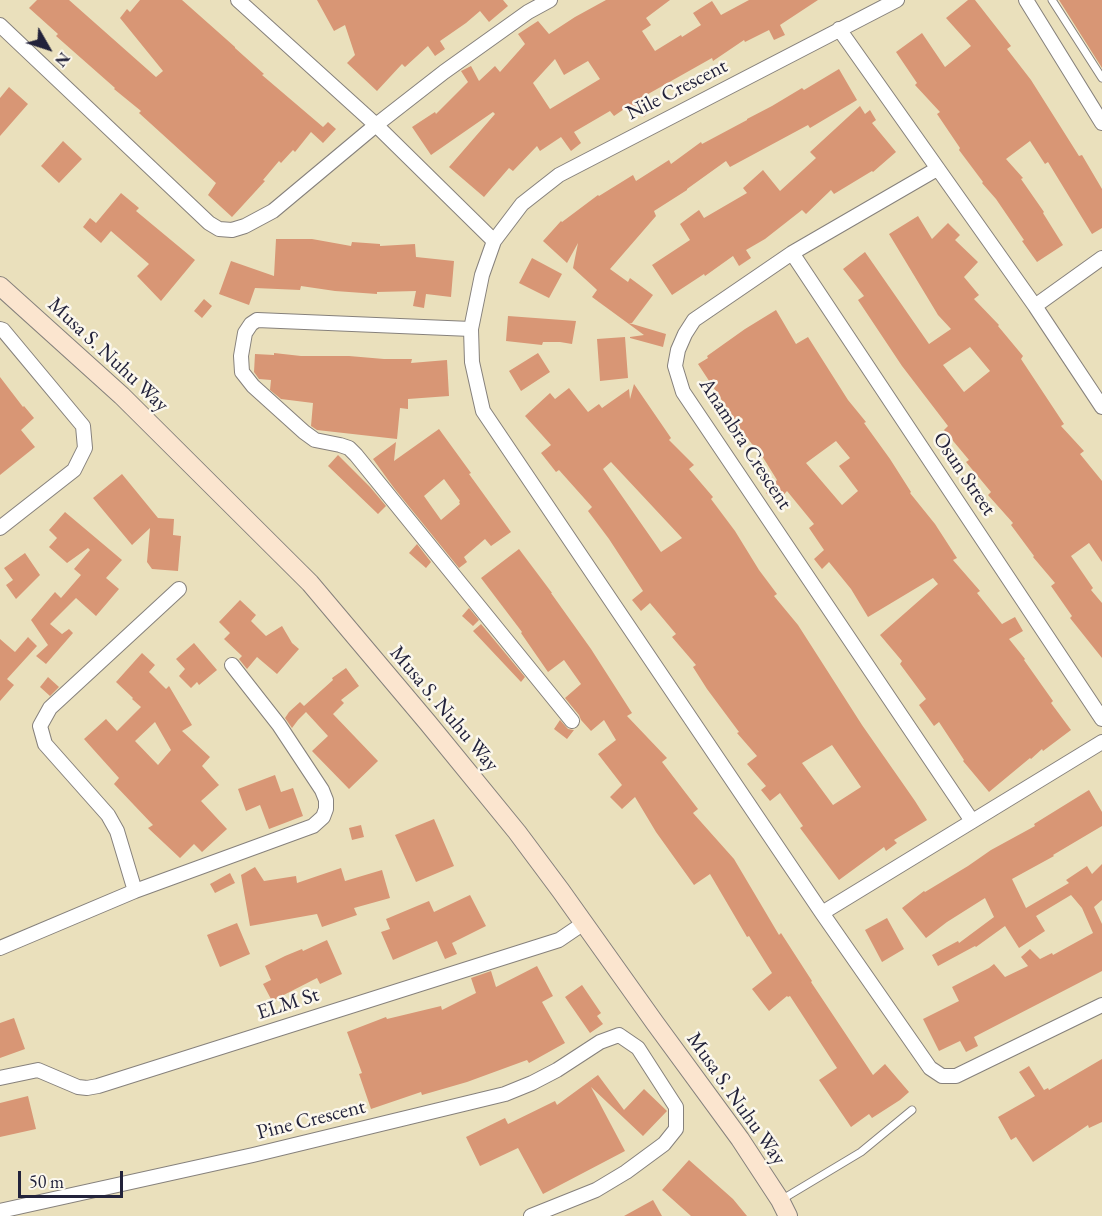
<!DOCTYPE html>
<style>
body{margin:0}
#map{position:relative;width:1102px;height:1216px;overflow:hidden;background:#eae0bc;font-family:"EB Garamond",serif}
canvas{display:block}
.north{position:absolute;left:18px;top:18px;width:60px;height:60px;-webkit-text-stroke:4px #fbf7ec;paint-order:stroke;rotate:129deg;font-size:16px;font-weight:700;line-height:24px;text-align:center;color:#22223b}
.north::after{content:'';display:block;margin:auto;width:21px;height:27px;background:#22223b;clip-path:polygon(50% 0,100% 100%,50% 72%,0 100%)}
.scale{position:absolute;left:18px;top:1171px;width:105px;height:27px;box-sizing:border-box;border:3px solid #22223b;border-top:0;padding-left:8px;font-size:18px;line-height:21px;white-space:nowrap;color:#22223b;-webkit-text-stroke:4px #fbf7ec;paint-order:stroke}
</style>
<div id="map">
<canvas width="1102" height="1216"></canvas>
<div class="north">N</div>
<div class="scale">50 m</div>
</div>
<script>
const context = document.querySelector('canvas').getContext('2d');
context.lineJoin = 'round';
function fillPath(path, color) {
  context.fillStyle = color;
  context.fill(path, 'evenodd');
}
function shape(rows) {
  const path = new Path2D();
  for (const r of rows) {
    path.moveTo(r[0], r[1]);
    for (let i = 2; i < r.length; i += 2) path.lineTo(r[i], r[i + 1]);
  }
  return path;
}
function strokePath(path, color, width, dash) {
  context.strokeStyle = color;
  context.lineWidth = width;
  context.lineCap = dash ? 'butt' : 'round';
  context.setLineDash(dash || []);
  context.stroke(path);
}
function label(font, color, halo, rows, align = 'center') {
  context.font = font + ' "EB Garamond",serif';
  context.lineWidth = 5;
  context.setLineDash([]);
  context.textBaseline = 'middle';
  context.strokeStyle = halo;
  context.fillStyle = color;
  for (const [text, x, y, turn = 0] of rows) {
    context.save();
    context.translate(x, y);
    context.rotate((+turn || 0) * Math.PI / 180);
    context.textAlign = isNaN(turn) ? turn : align;
    if (halo) context.strokeText(text, 0, 0);
    context.fillText(text, 0, 0);
    context.restore();
  }
}
fillPath(shape([
 [37,0,69,0,156,77,163,71,120,18,127,9,130,12,140,0,182,0,235,47,235,48,264,74,262,75,323,127,328,122,336,129,323,143,311,132,295,152,293,150,281,163,279,161,263,180,265,181,232,217,208,195,216,183,139,113,141,111,114,89,115,88,56,36,58,34,29,8],
 [317,0,503,0,508,6,489,22,480,11,466,23,440,41,445,49,435,56,428,46,405,67,402,64,377,91,347,63,355,55,345,25,334,31],
 [606,0,670,0,646,18,651,25,642,31,655,51,681,35,682,37,701,25,693,13,712,1,721,15,749,0,818,0,780,25,785,35,774,40,769,30,745,42,744,40,713,61,712,58,641,98,652,108,644,117,630,105,614,116,610,111,574,132,581,143,571,151,561,137,540,151,537,146,513,171,509,168,484,197,449,167,495,114,493,112,431,155,412,127,435,112,436,114,468,82,461,71,471,66,479,81,495,66,500,72,525,44,518,34,538,21,549,34,575,17],
 [555,59,564,75,588,61,600,79,550,109,533,83],
 [968,0,975,0,1011,46,1007,49,1031,80,1079,156,1082,155,1102,189,1102,228,1092,234,1048,162,1045,164,1030,141,1006,159,1023,178,1021,179,1044,212,1043,213,1063,245,1037,262,1022,241,1024,240,996,199,982,183,983,182,959,150,960,148,937,114,940,112,915,85,917,83,896,52,922,33,945,67,971,46,946,18],
 [1059,0,1102,0,1102,68],
 [839,69,857,100,810,128,808,125,730,167,726,161,687,189,687,190,654,211,656,216,610,269,628,282,630,278,653,295,632,323,629,323,666,334,663,347,630,338,630,337,644,335,592,297,597,290,595,288,573,268,578,243,567,263,543,241,561,221,562,222,598,195,599,196,633,175,636,181,669,160,671,164,701,142,702,144,747,120,747,119,772,106,802,88,804,90],
 [9,87,28,104,0,136,0,98],
 [860,106,865,114,870,110,876,120,872,123,896,152,873,172,872,171,834,194,831,190,806,214,802,210,765,239,746,250,751,258,739,266,733,256,705,276,704,274,672,295,652,265,690,240,680,224,699,210,704,218,747,193,743,188,763,170,780,191,816,158,810,152],
 [63,141,82,159,59,183,41,166],
 [121,193,139,208,136,211,195,260,161,301,137,276,149,264,111,231,101,243,83,227,90,218,96,223],
 [918,216,932,239,948,223,960,235,955,240,978,262,964,277,979,295,974,299,999,325,998,326,1023,356,1021,359,1064,424,1061,426,1084,451,1080,454,1102,481,1102,562,1089,543,1071,556,1093,588,1091,590,1102,603,1102,658,1070,618,1072,616,1051,586,1055,583,1033,557,1034,556,1011,525,1013,523,988,495,991,492,966,462,969,460,944,430,948,426,902,366,858,300,864,296,843,269,865,252,929,344,951,329,938,315,889,234],
 [970,347,990,371,964,392,943,365],
 [276,239,312,239,351,246,352,242,380,244,380,246,415,244,416,257,454,261,451,297,426,294,424,308,413,306,416,291,377,292,377,294,335,291,301,286,300,290,255,288,249,305,219,294,231,261,274,276],
 [532,258,562,274,549,298,519,283],
 [204,299,212,306,202,318,194,311],
 [776,310,796,344,808,337,848,400,866,422,864,423,890,459,911,492,910,493,935,524,957,558,953,560,980,591,977,593,1002,624,1015,617,1023,631,1009,639,1025,659,1024,660,1053,701,1051,703,1071,730,1043,751,1042,749,1031,759,1030,758,989,792,963,761,964,760,939,722,934,726,919,705,926,699,900,664,902,661,880,635,938,584,933,578,868,617,851,589,829,562,822,569,814,559,824,550,809,528,814,524,787,491,777,502,766,493,777,480,759,451,758,452,742,431,698,364,708,358,707,356,745,329],
 [836,441,850,458,839,466,858,491,842,505,806,463],
 [508,316,576,321,572,344,560,342,543,342,542,345,506,341],
 [625,337,628,378,600,381,597,339],
 [274,353,301,356,349,356,384,359,412,359,411,363,447,360,449,396,408,399,408,409,400,408,397,439,317,430,311,426,313,403,281,399,270,390,271,380,259,379,254,372,255,354,274,355],
 [538,353,550,372,521,391,509,371],
 [0,377,23,407,24,406,34,418,21,430,35,447,0,475],
 [634,384,671,438,669,440,694,465,689,469,713,497,711,499,735,531,759,570,777,594,774,596,798,625,862,725,915,801,927,820,894,840,897,843,886,851,884,847,839,880,800,828,803,826,780,793,770,801,761,790,766,786,747,764,757,756,737,733,739,732,707,689,693,667,696,665,672,637,676,634,650,603,641,611,632,600,643,591,609,539,588,511,592,507,559,470,556,472,541,453,551,445,525,416,550,393,555,399,569,388,588,412,599,404,602,408,629,389,630,399],
 [611,462,682,538,661,552,603,469],
 [832,745,861,787,833,805,802,763],
 [439,429,471,473,469,474,511,532,491,546,485,539,464,557,467,562,459,568,394,488,373,459,396,442,394,461],
 [444,479,460,501,459,502,460,504,441,520,424,496],
 [338,455,370,487,386,506,378,514,328,466],
 [122,474,158,518,174,519,173,535,181,536,178,571,152,569,147,562,150,528,132,545,93,498],
 [65,512,122,560,106,578,119,589,96,616,76,598,50,624,62,634,69,629,73,633,46,664,36,656,48,645,31,620,55,592,61,598,81,575,74,569,90,550,88,548,67,563,49,547,57,538,49,530],
 [417,544,431,562,426,568,409,553],
 [519,549,552,593,551,593,591,649,632,713,627,716,667,758,662,762,698,809,693,813,734,859,779,935,781,933,812,981,811,982,873,1075,885,1064,909,1092,900,1100,872,1118,869,1114,851,1127,819,1080,837,1068,790,996,788,997,787,996,769,1011,752,989,772,973,749,936,747,937,710,874,694,885,656,832,635,797,622,809,610,797,622,785,598,754,616,740,604,720,591,731,581,720,579,715,565,698,581,684,564,660,548,672,521,633,522,632,481,578],
 [25,553,40,575,16,599,6,585,13,580,4,568],
 [240,600,256,615,251,621,266,636,282,626,292,643,299,649,277,674,257,657,247,669,239,659,242,656,224,639,230,633,219,622],
 [469,608,479,620,473,626,462,616],
 [481,624,525,677,521,682,473,631],
 [28,637,37,646,7,679,14,685,0,701,0,639,15,652],
 [194,643,217,670,199,685,197,682,191,688,179,676,185,669,176,659],
 [142,653,155,665,149,672,166,689,169,686,192,725,182,731,210,757,202,766,219,785,201,801,227,829,202,852,194,844,180,858,148,828,153,825,114,784,119,778,84,739,106,719,117,731,141,707,132,699,133,698,116,682],
 [155,722,171,750,158,765,135,741],
 [346,668,359,686,341,700,344,703,333,714,378,761,349,789,312,751,328,736,306,712,298,720,292,728,285,718,289,712,300,702,304,706,333,680,332,678],
 [48,677,59,687,50,696,40,687],
 [560,720,568,729,574,730,567,739,554,729],
 [275,775,281,792,293,788,303,816,269,829,260,805,246,811,238,789],
 [1089,790,1102,812,1102,826,1053,855,1054,856,1012,879,1026,908,1069,883,1066,880,1087,866,1092,874,1102,864,1102,900,1094,907,1102,924,1102,971,974,1037,978,1046,966,1052,960,1041,939,1051,923,1019,959,1001,952,987,989,968,994,964,1005,977,1028,966,1021,957,1030,949,1040,959,1052,953,1053,955,1093,933,1082,908,1071,895,1036,916,1045,931,1019,948,1005,926,976,947,975,946,938,966,932,955,958,941,959,943,994,917,985,898,947,922,926,938,902,908,924,891,925,892,968,866,991,850,1035,826,1034,824],
 [434,819,454,866,416,882,395,835],
 [361,825,364,837,352,840,349,828],
 [255,867,264,881,296,876,297,883,341,868,345,881,382,870,390,898,354,908,357,915,322,927,317,914,250,926,241,875],
 [230,873,235,883,215,893,210,884],
 [470,895,486,926,452,943,457,954,445,959,437,941,393,960,381,932,390,929,386,919,429,901,434,912],
 [887,918,904,949,882,962,865,930],
 [237,923,250,954,220,967,207,935],
 [327,940,342,974,320,984,317,978,272,1001,263,984,271,980,265,966,285,956,302,949,303,951],
 [537,966,553,996,542,1002,565,1043,529,1063,527,1060,467,1082,422,1095,421,1092,371,1109,359,1074,362,1073,347,1032,386,1017,387,1019,441,1006,442,1010,476,993,471,978,491,971,496,987],
 [582,985,601,1013,597,1016,603,1024,590,1033,565,997],
 [14,1018,25,1049,0,1058,0,1023],
 [1102,1059,1102,1122,1089,1128,1088,1125,1033,1162,1016,1137,1011,1140,998,1117,1035,1096,1019,1072,1029,1066,1044,1090,1048,1088,1049,1090],
 [598,1075,624,1110,644,1089,667,1111,643,1136,591,1087,625,1151,543,1194,518,1148,480,1166,466,1137,505,1118,508,1124,555,1101,557,1105],
 [28,1096,36,1129,0,1137,0,1103],
 [689,1160,733,1199,747,1216,691,1216,662,1190],
 [653,1200,662,1216,624,1216]
]), '#d89675');
const lane = shape([
 [1052,0,1102,78],
 [781,1200,861,1152,912,1110]
]);
const street = shape([
 [238,0,376,125,494,241],
 [897,0,559,175,522,204,494,241,482,275,471,329,472,362,478,389,483,411,822,913,930,1068,942,1076,956,1076,1102,1005],
 [1026,0,1102,123],
 [0,25,209,223,219,229,232,230,245,226,273,211,376,125,444,72,528,12,550,0],
 [839,29,1035,306,1102,407],
 [937,169,792,253,694,320,685,334,678,350,675,366,683,392,972,821],
 [792,253,1102,719],
 [1035,306,1102,258],
 [0,329,3,330,83,426,85,448,74,470,0,528],
 [471,329,257,320,251,324,245,333,241,356,242,372,253,386,304,432,315,440,340,445,349,448,356,455,572,721],
 [135,891,117,831,108,815,45,744,40,726,50,708,179,589],
 [822,913,1102,742],
 [0,948,135,891,313,826,323,817,326,809,326,800,322,790,279,725,232,665],
 [0,1078,38,1070,78,1087,87,1088,98,1086,559,940,584,923],
 [0,1211,253,1155,505,1094,532,1083,557,1070,600,1042,619,1035,638,1048,676,1107,676,1129,664,1144,626,1172,596,1190,531,1216]
]);
const secondary = shape([
 [0,286,122,396,310,583,428,723,517,832,561,891,655,1023,740,1139,780,1200,788,1216]
]);
strokePath(lane, '#86817c', 9);
strokePath(street, '#86817c', 16);
strokePath(secondary, '#86817c', 20);
strokePath(lane, '#fff', 7);
strokePath(street, '#fff', 14);
strokePath(secondary, '#fbe5cf', 18);
label('21px', '#22223b', '#fbf7ec', [
 ["Nile Crescent",677,90,-27],
 ["Musa S. Nuhu Way",108,355,43],
 ["Anambra Crescent",745,444,57],
 ["Osun Street",964,474,56],
 ["Musa S. Nuhu Way",444,709,50],
 ["ELM St",288,1004,-18],
 ["Musa S. Nuhu Way",736,1099,55],
 ["Pine Crescent",311,1120,-14]
]);
</script>
